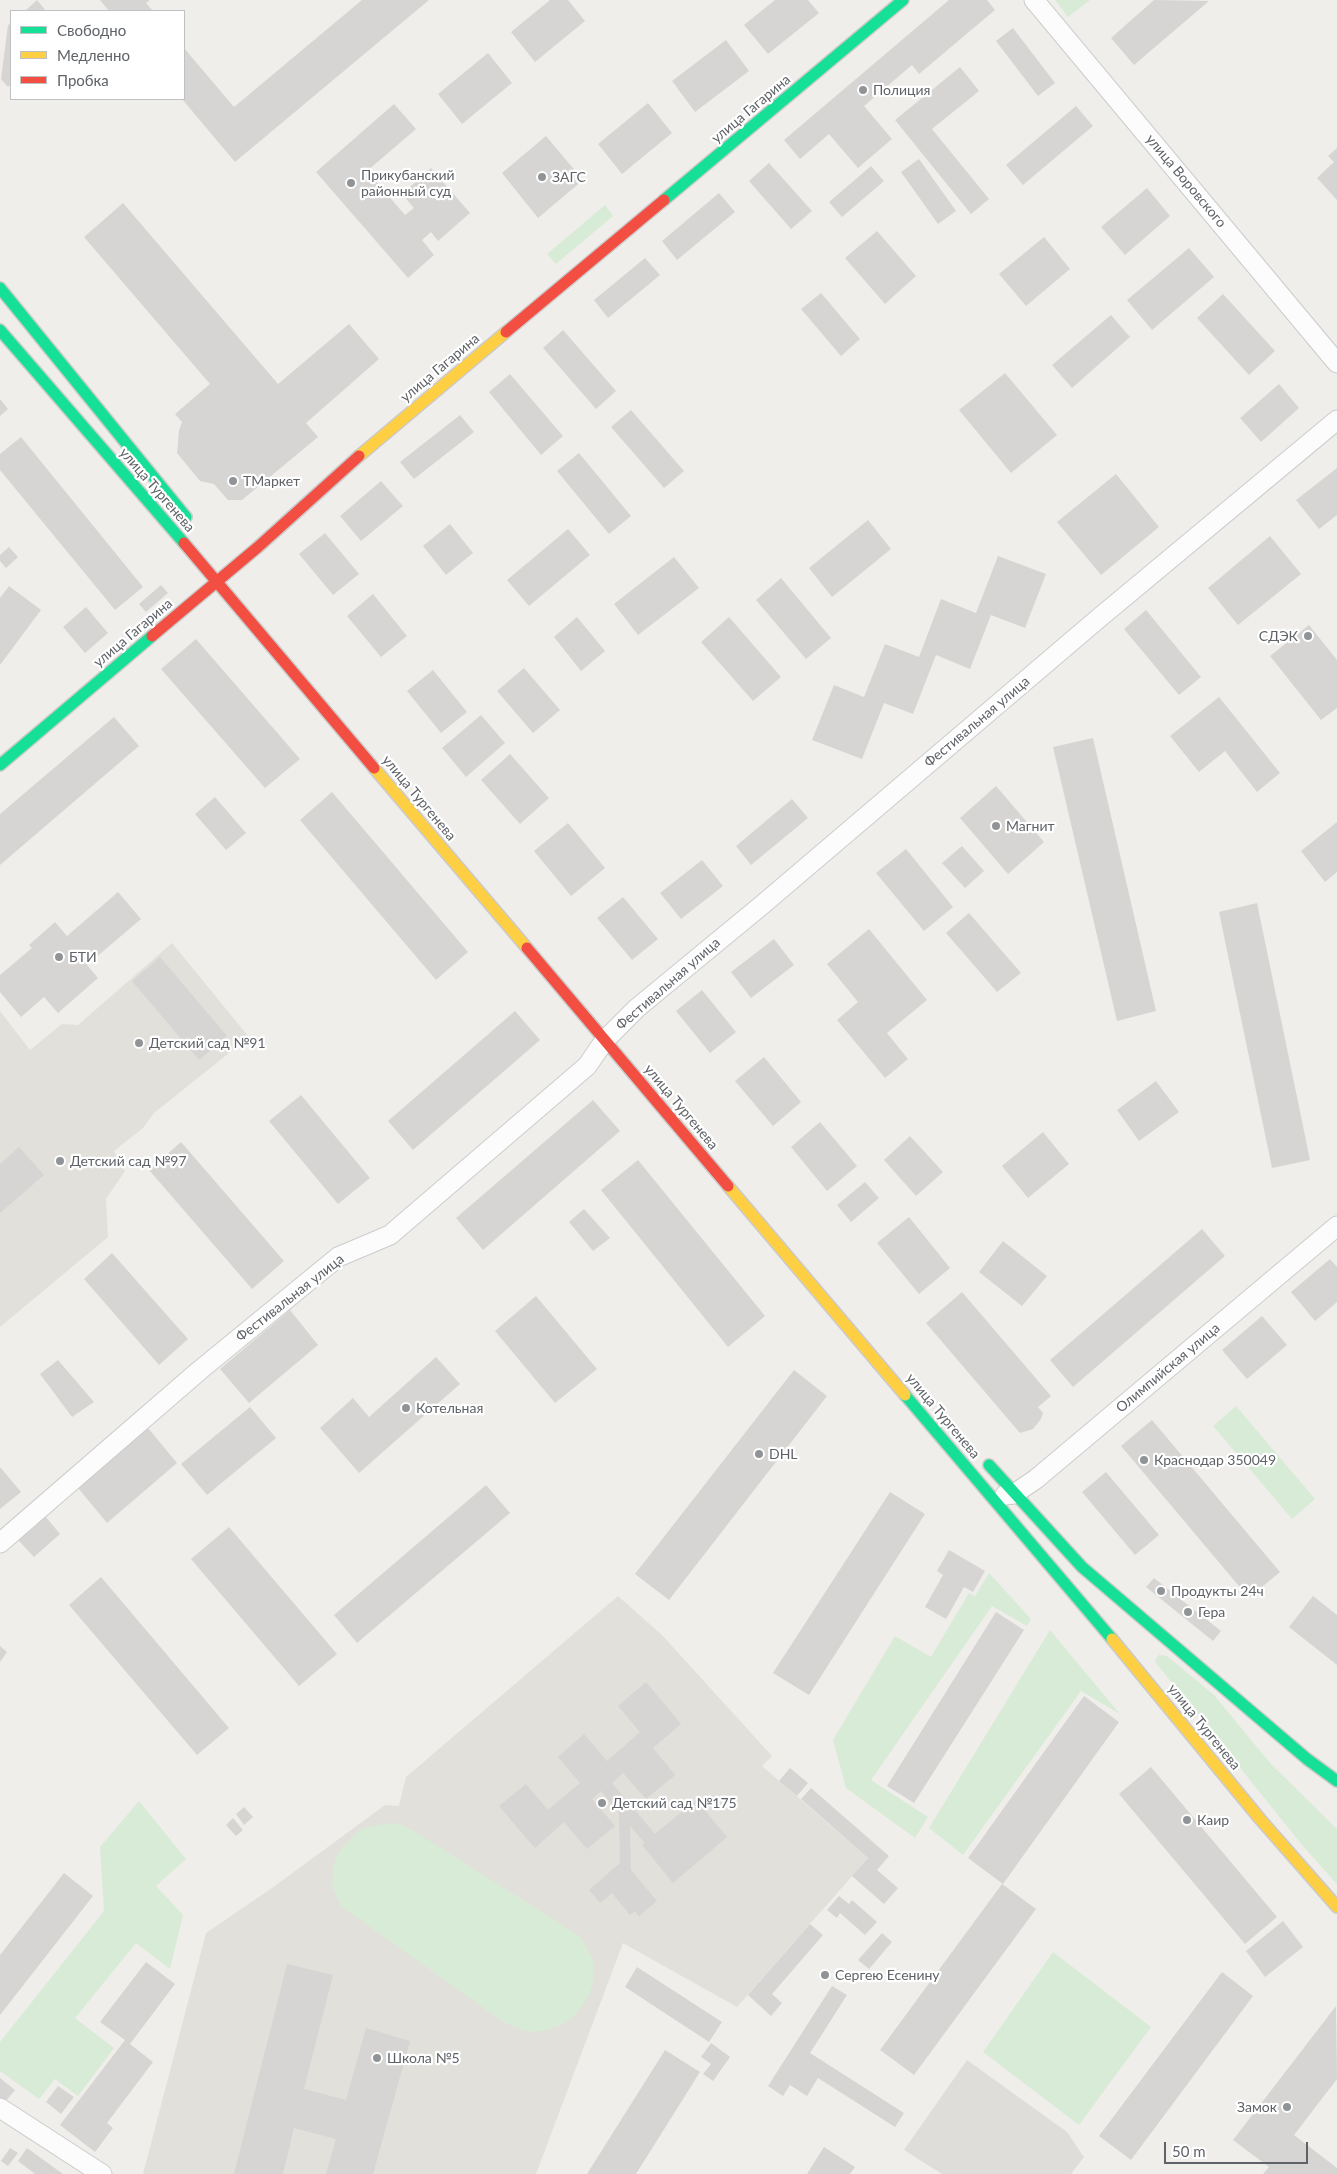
<!DOCTYPE html>
<meta charset="utf-8">
<style>
body{margin:0}
#map{position:relative;width:1337px;height:2174px;overflow:hidden;background:#efeeea;font-family:Lato,sans-serif}
canvas{display:block}
.legend{position:absolute;left:10px;top:10px;width:175px;height:90px;box-sizing:border-box;background:#fff;border:1px solid #bfc1c3;margin:0;padding:6px 9px;list-style:none;font-size:15px;color:#5f6368}
.legend li{display:flex;align-items:center;gap:10px;height:25px}
.legend b{width:25px;border:1px solid #bfc1c3}
.scale{position:absolute;left:1164px;top:2142px;width:144px;height:22px;box-sizing:border-box;border:2px solid #5f6368;border-top:0;padding-left:6px;font-size:15px;line-height:18px;white-space:nowrap;color:#5f6368;-webkit-text-stroke:4px #fff;paint-order:stroke}
</style>
<div id="map">
<canvas width="1337" height="2174"></canvas>
<ul class="legend">
<li><b style="height:6px;background:#16e098"></b>Свободно</li>
<li><b style="height:6px;background:#ffcf43"></b>Медленно</li>
<li><b style="height:6px;background:#f24e42"></b>Пробка</li>
</ul>
<div class="scale">50 m</div>
</div>
<script>
const context = document.querySelector('canvas').getContext('2d');
context.lineJoin = 'round';
function fillPath(path, color) {
  context.fillStyle = color;
  context.fill(path, 'evenodd');
}
function shape(rows) {
  const path = new Path2D();
  for (const r of rows) {
    path.moveTo(r[0], r[1]);
    for (let i = 2; i < r.length; i += 2) path.lineTo(r[i], r[i + 1]);
  }
  return path;
}
function strokePath(path, color, width, dash) {
  context.strokeStyle = color;
  context.lineWidth = width;
  context.lineCap = dash ? 'butt' : 'round';
  context.setLineDash(dash || []);
  context.stroke(path);
}
function label(font, color, halo, rows, align = 'center') {
  context.font = font + ' Lato,sans-serif';
  context.lineWidth = 4.5;
  context.setLineDash([]);
  context.textBaseline = 'middle';
  context.strokeStyle = halo;
  context.fillStyle = color;
  for (const [text, x, y, turn = 0] of rows) {
    context.save();
    context.translate(x, y);
    context.rotate((+turn || 0) * Math.PI / 180);
    context.textAlign = isNaN(turn) ? turn : align;
    if (halo) context.strokeText(text, 0, 0);
    context.fillText(text, 0, 0);
    context.restore();
  }
}
fillPath(shape([
 [967,2060,1067,2132,1084,2157,1071,2174,942,2174,904,2150]
]), '#dfddda');
fillPath(shape([
 [172,943,249,1037,154,1113,143,1128,114,1151,125,1171,106,1199,108,1237,0,1327,0,1011,30,1050,62,1024,78,1025],
 [618,1596,662,1635,772,1756,762,1766,868,1858,737,2007,623,1943,536,2174,143,2174,206,1933,272,1888,385,1805,399,1806,406,1777]
]), '#e2e0da');
fillPath(shape([
 [1055,0,1090,0,1068,17],
 [605,205,613,216,556,264,547,254],
 [1236,1406,1315,1499,1292,1519,1213,1426],
 [989,1573,1031,1619,1027,1626,992,1606,871,1780,928,1817,915,1838,846,1788,833,1740,895,1636,931,1657,969,1593,975,1596],
 [1050,1630,1120,1714,1081,1691,963,1855,929,1828],
 [1159,1655,1167,1656,1214,1695,1271,1764,1337,1829,1337,1884,1302,1845,1156,1663,1155,1660],
 [139,1801,186,1859,156,1886,183,1915,170,1969,136,1943,75,2018,114,2048,78,2096,55,2079,39,2099,0,2071,0,2042,104,1911,100,1847],
 [389,1823,402,1825,414,1831,581,1937,593,1960,594,1974,592,1987,587,1999,574,2016,562,2025,547,2030,531,2032,516,2028,502,2021,341,1906,332,1886,334,1864,338,1853,353,1836,363,1828],
 [1053,1952,1151,2027,1079,2125,983,2052]
]), '#d8ebd6');
fillPath(shape([
 [37,0,46,11,25,11],
 [100,0,150,0,146,3,153,11,109,11],
 [362,0,429,0,235,162,182,99,184,48,234,107],
 [550,0,568,0,585,21,535,62,511,32],
 [775,0,808,0,819,13,768,54,744,25],
 [949,0,987,0,995,10,919,74,912,65,864,106,892,139,858,168,829,134,800,159,784,140],
 [1154,0,1209,1,1134,65,1111,38],
 [11,23,11,84,8,87,1,79,8,25],
 [1013,28,1055,83,1038,96,996,41],
 [726,40,749,71,695,112,672,81],
 [488,53,512,83,462,124,438,94],
 [960,67,979,91,932,129,989,199,971,214,895,120],
 [648,103,672,133,622,174,598,144],
 [394,104,416,129,367,171,405,215,414,208,402,194,431,168,470,213,438,241,431,232,422,240,434,255,408,278,316,172],
 [1076,106,1093,126,1023,185,1006,165],
 [546,136,583,180,538,218,502,173],
 [1337,148,1337,200,1317,178,1334,162,1328,156],
 [919,159,956,211,938,224,901,172],
 [769,163,812,211,791,229,749,181],
 [871,166,884,181,842,217,829,202],
 [1147,188,1170,216,1125,255,1101,227],
 [719,193,735,212,677,260,662,241],
 [123,203,278,384,349,324,379,359,306,423,318,437,242,500,228,500,214,484,200,481,177,453,179,430,182,422,175,414,210,384,84,237],
 [877,231,916,276,885,304,845,258],
 [1044,237,1070,269,1026,306,999,274],
 [1189,248,1214,277,1152,330,1127,300],
 [645,258,660,275,608,318,594,300],
 [821,293,860,339,841,356,801,309],
 [1223,294,1275,351,1249,375,1197,318],
 [1111,315,1130,337,1072,388,1052,365],
 [563,330,616,391,596,409,543,348],
 [1005,373,1057,435,1011,473,959,410],
 [510,374,563,436,541,455,489,392],
 [1279,384,1299,408,1261,442,1240,418],
 [0,399,8,409,0,416],
 [631,410,684,471,664,488,611,427],
 [460,415,474,432,414,479,400,462],
 [21,437,143,587,115,610,0,470,0,454],
 [579,453,631,516,609,534,557,471],
 [1337,468,1337,515,1319,529,1296,500],
 [1116,474,1159,527,1101,575,1057,522],
 [381,481,403,506,361,541,340,516],
 [868,520,891,549,832,597,809,568],
 [450,524,473,553,446,575,423,546],
 [568,529,590,555,529,606,507,580],
 [325,533,359,574,333,595,299,554],
 [1270,536,1301,574,1238,625,1208,588],
 [9,547,18,557,6,568,0,561,0,555],
 [998,556,1046,574,1025,628,991,615,970,669,936,655,913,714,884,703,862,759,812,740,834,685,864,697,885,644,919,657,941,599,976,613],
 [674,557,699,588,638,635,614,604],
 [781,578,831,638,806,659,756,600],
 [161,585,168,593,146,612,139,604],
 [9,586,41,610,0,665,0,598],
 [373,594,407,636,381,657,347,616],
 [86,607,108,633,85,653,63,627],
 [1146,610,1201,677,1179,695,1124,629],
 [577,617,605,651,581,671,554,637],
 [729,617,781,677,753,701,701,642],
 [1309,625,1337,660,1337,708,1321,720,1270,656],
 [196,639,300,759,265,788,161,669],
 [524,668,560,710,533,733,497,691],
 [433,670,467,712,441,733,407,691],
 [1219,697,1280,773,1257,792,1225,751,1199,772,1170,736],
 [481,715,505,743,466,777,442,748],
 [114,717,139,746,0,865,0,814],
 [1093,738,1156,1011,1117,1021,1053,747],
 [510,754,549,798,520,824,481,780],
 [996,786,1044,842,1008,874,960,818],
 [332,792,468,952,436,980,300,820],
 [215,797,246,833,226,850,195,814],
 [792,799,808,818,751,865,736,846],
 [1337,822,1337,872,1325,882,1301,851],
 [568,823,605,868,571,896,534,851],
 [962,846,984,871,965,888,942,863],
 [906,849,953,907,924,931,876,873],
 [702,860,723,886,681,919,660,893],
 [118,892,141,919,87,965,98,978,58,1013,44,997,21,1017,0,992,0,975,32,948,29,945,55,922,67,936],
 [623,897,658,939,632,960,597,918],
 [1257,903,1310,1160,1272,1168,1219,912],
 [969,913,1021,973,997,992,946,933],
 [869,929,927,1000,887,1033,908,1059,885,1078,837,1020,858,1002,827,964],
 [774,939,794,965,751,998,731,972],
 [160,957,227,1036,199,1060,132,981],
 [702,990,736,1032,710,1053,676,1011],
 [515,1011,540,1040,413,1150,388,1121],
 [764,1057,801,1102,773,1126,735,1081],
 [1156,1081,1179,1112,1139,1141,1117,1110],
 [301,1095,370,1178,338,1204,269,1121],
 [593,1100,620,1131,483,1250,456,1218],
 [820,1122,857,1166,827,1191,791,1147],
 [1043,1132,1069,1164,1028,1198,1002,1166],
 [910,1136,943,1172,916,1196,884,1160],
 [181,1142,284,1261,252,1289,149,1170],
 [19,1147,44,1175,0,1213,0,1164],
 [638,1160,765,1316,728,1347,601,1190],
 [865,1182,879,1198,851,1222,837,1205],
 [584,1209,610,1238,593,1251,569,1222],
 [909,1217,950,1268,919,1294,877,1243],
 [1202,1229,1225,1256,1073,1387,1050,1360],
 [1003,1241,1047,1276,1022,1306,979,1272],
 [112,1253,188,1339,159,1365,84,1279],
 [1330,1259,1337,1267,1337,1302,1315,1321,1291,1292],
 [962,1292,1051,1396,1038,1407,1043,1413,1041,1419,1033,1429,1020,1433,926,1323],
 [536,1296,597,1369,555,1403,495,1331],
 [290,1310,318,1345,249,1403,220,1369],
 [1262,1316,1287,1345,1247,1379,1222,1350],
 [436,1357,460,1384,359,1473,320,1428,353,1398,369,1417],
 [58,1360,94,1402,72,1417,40,1374],
 [794,1370,827,1396,669,1600,635,1574],
 [250,1407,276,1438,207,1495,181,1464],
 [1152,1420,1280,1572,1249,1598,1121,1446],
 [148,1428,177,1463,107,1523,78,1488],
 [0,1467,21,1492,0,1509],
 [1106,1472,1159,1535,1135,1555,1082,1492],
 [486,1485,510,1513,357,1643,334,1615],
 [890,1492,925,1514,809,1695,773,1673],
 [45,1516,60,1534,34,1557,18,1540],
 [229,1527,337,1654,299,1686,191,1559],
 [949,1550,985,1571,973,1592,964,1587,946,1619,925,1607,943,1575,937,1571],
 [101,1577,229,1728,197,1755,69,1605],
 [1154,1578,1221,1631,1213,1641,1146,1587],
 [1313,1596,1337,1615,1337,1665,1289,1627],
 [996,1612,1024,1630,914,1803,887,1786],
 [0,1646,7,1652,0,1662],
 [646,1682,681,1724,653,1748,675,1775,646,1799,623,1773,612,1783,655,1834,696,1800,727,1837,673,1883,642,1845,645,1843,630,1826,631,1870,657,1901,639,1916,635,1911,630,1915,612,1893,600,1903,589,1890,620,1863,619,1813,601,1791,592,1799,615,1826,587,1849,564,1822,535,1848,499,1806,526,1784,548,1810,580,1783,558,1757,584,1734,607,1761,640,1732,618,1706],
 [1084,1696,1119,1722,1003,1884,968,1858],
 [1151,1767,1277,1917,1245,1944,1119,1794],
 [790,1768,808,1783,797,1796,779,1781],
 [811,1788,889,1856,877,1870,898,1888,884,1904,852,1876,868,1858,801,1799],
 [244,1807,253,1817,244,1825,236,1814],
 [233,1818,243,1830,236,1836,226,1825],
 [64,1873,93,1896,0,2015,0,1955],
 [1002,1884,1036,1909,914,2075,880,2050],
 [839,1896,849,1904,852,1900,877,1922,865,1935,840,1913,837,1918,827,1910],
 [1283,1921,1303,1947,1265,1977,1246,1951],
 [810,1924,823,1935,772,1994,782,2003,771,2016,748,1995],
 [882,1933,892,1942,869,1969,858,1960],
 [146,1962,175,1984,130,2044,153,2062,107,2123,113,2128,95,2152,60,2125,125,2040,100,2022],
 [287,1964,333,1975,304,2089,346,2100,366,2028,410,2041,373,2174,326,2174,336,2139,294,2128,283,2174,234,2174],
 [637,1967,722,2022,709,2042,625,1987],
 [1222,1972,1253,1996,1131,2160,1099,2136],
 [832,1986,847,1995,810,2053,904,2113,895,2127,818,2078,807,2096,790,2085,783,2096,768,2086],
 [1336,2006,1337,2079,1294,2135,1337,2168,1337,2174,1263,2174,1269,2167,1233,2140],
 [711,2043,730,2057,713,2081,703,2074,711,2064,701,2057],
 [665,2050,700,2072,636,2174,587,2174],
 [0,2078,15,2090,5,2102,0,2099],
 [58,2086,74,2097,61,2114,46,2102],
 [824,2147,855,2167,850,2174,807,2174],
 [10,2148,18,2153,8,2166,1,2161],
 [27,2148,63,2174,35,2174,18,2161]
]), '#d6d5d3');
const street = shape([
 [1034,0,1337,363],
 [1005,1495,1014,1494,1036,1479,1337,1226],
 [0,1543,200,1370,338,1257,390,1235,587,1066,605,1040,637,1008,762,905,1099,618,1337,420],
 [0,2108,102,2174]
]);
const fast = shape([
 [664,200,903,0],
 [0,288,186,517],
 [0,330,184,543],
 [0,765,152,636],
 [905,1395,1112,1639],
 [989,1465,1082,1567,1307,1759,1337,1781]
]);
const slow = shape([
 [359,456,506,332],
 [374,768,527,948],
 [728,1186,905,1395],
 [1112,1639,1260,1819,1337,1907]
]);
const jam = shape([
 [506,332,664,200],
 [184,543,374,768],
 [152,636,258,547,359,456],
 [527,948,728,1186]
]);
strokePath(street, '#cbcccc', 21);
strokePath(fast, '#cacacb', 14);
strokePath(slow, '#cacacb', 14);
strokePath(jam, '#cacacb', 14);
strokePath(street, '#fdfcfc', 19);
strokePath(fast, '#16e098', 11);
strokePath(slow, '#ffcf43', 11);
strokePath(jam, '#f24e42', 11);
for (const [x, y, r, color] of [
 [863,90,5,"#919496"],
 [542,177,5,"#919496"],
 [351,183,5,"#919496"],
 [233,481,5,"#919496"],
 [1308,636,5,"#919496"],
 [996,826,5,"#919496"],
 [59,957,5,"#919496"],
 [139,1043,5,"#919496"],
 [60,1161,5,"#919496"],
 [406,1408,5,"#919496"],
 [759,1454,5,"#919496"],
 [1144,1460,5,"#919496"],
 [1161,1591,5,"#919496"],
 [1188,1612,5,"#919496"],
 [602,1803,5,"#919496"],
 [1187,1820,5,"#919496"],
 [825,1975,5,"#919496"],
 [377,2058,5,"#919496"],
 [1287,2107,5,"#919496"]
]) {
  const dot = new Path2D();
  dot.arc(x, y, r, 0, 2 * Math.PI);
  context.fillStyle = color;
  context.fill(dot);
  strokePath(dot, '#fff', 2);
}
label('14px', '#5f6368', '#fff', [
 ["Полиция",873,90],
 ["Прикубанский",361,175],
 ["районный суд",361,191],
 ["ЗАГС",552,177],
 ["ТМаркет",243,481],
 ["СДЭК",1298,636,"right"],
 ["Магнит",1006,826],
 ["БТИ",69,957],
 ["Детский сад №91",149,1043],
 ["Детский сад №97",70,1161],
 ["Котельная",416,1408],
 ["DHL",769,1454],
 ["Краснодар 350049",1154,1460],
 ["Продукты 24ч",1171,1591],
 ["Гера",1198,1612],
 ["Детский сад №175",612,1803],
 ["Каир",1197,1820],
 ["Сергею Есенину",835,1975],
 ["Школа №5",387,2058],
 ["Замок",1277,2107,"right"]
], 'left');
label('14px', '#5f6368', '#fff', [
 ["улица Гагарина",751,109,-40],
 ["улица Воровского",1186,181,50],
 ["улица Гагарина",440,368,-40],
 ["улица Тургенева",157,490,49],
 ["улица Гагарина",133,633,-40],
 ["Фестивальная улица",977,722,-40],
 ["улица Тургенева",419,798,50],
 ["Фестивальная улица",668,984,-41],
 ["улица Тургенева",681,1107,50],
 ["Фестивальная улица",290,1298,-38],
 ["Олимпийская улица",1168,1368,-40],
 ["улица Тургенева",943,1416,50],
 ["улица Тургенева",1204,1727,51]
]);
</script>
